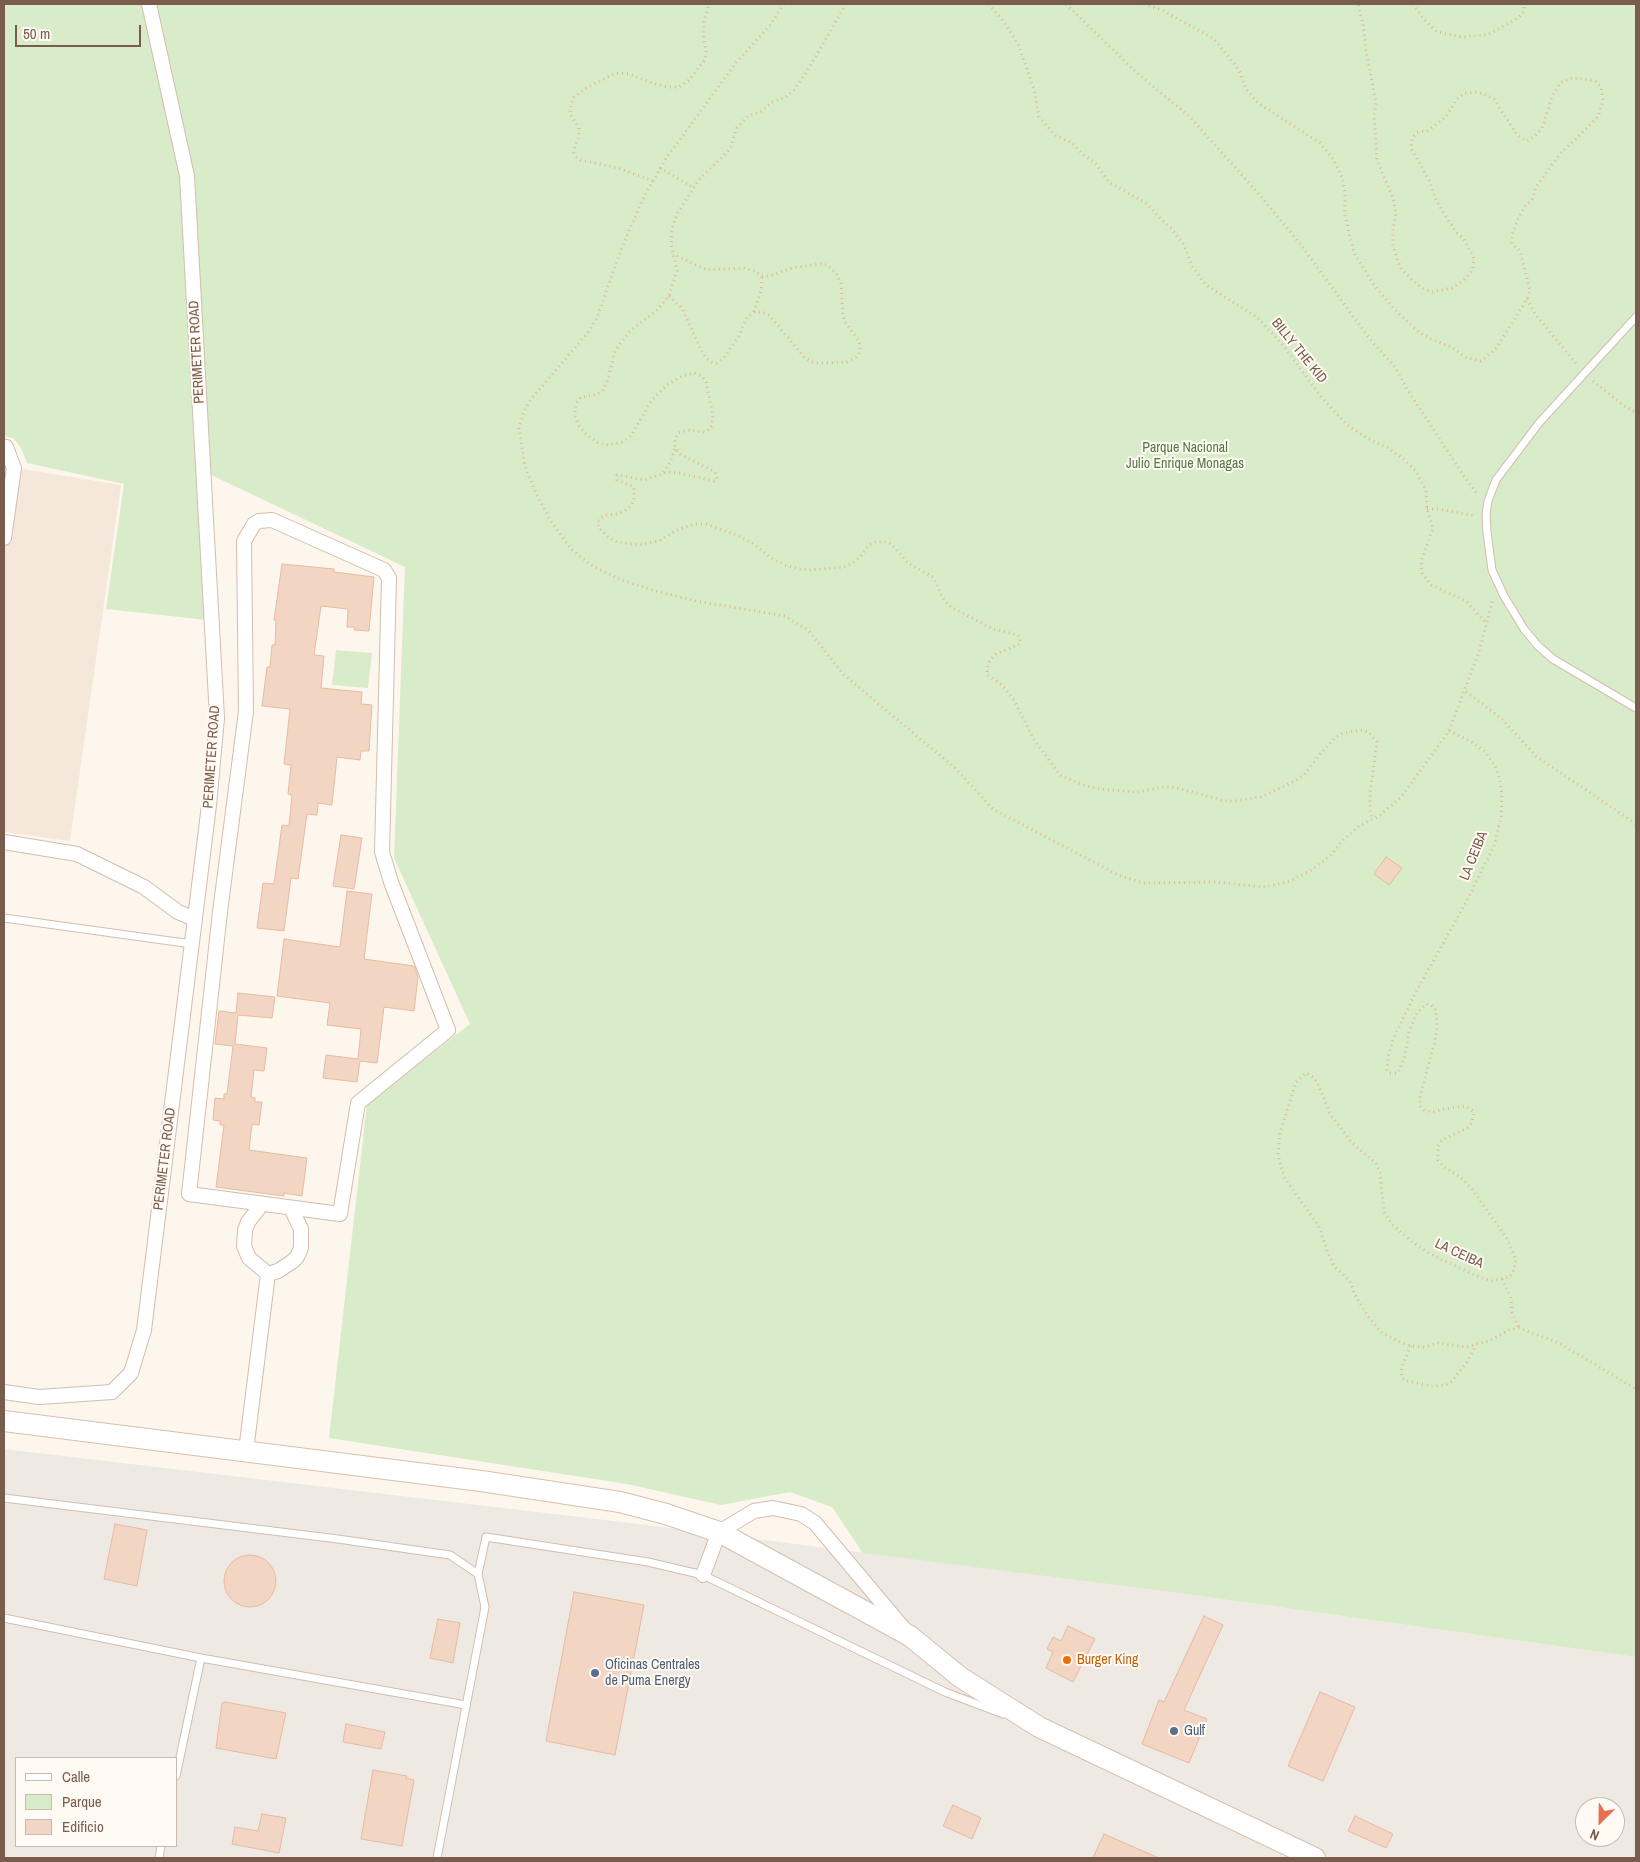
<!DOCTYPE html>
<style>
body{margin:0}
#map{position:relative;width:1640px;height:1862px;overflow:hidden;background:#fdf6ec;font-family:"Archivo Narrow",sans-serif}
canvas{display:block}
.frame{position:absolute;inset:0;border:5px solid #7a5c4d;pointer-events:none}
.legend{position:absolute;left:15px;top:1757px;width:162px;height:90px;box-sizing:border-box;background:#fffaf3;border:1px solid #cabbb1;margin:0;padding:6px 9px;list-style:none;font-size:15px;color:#7a5c4d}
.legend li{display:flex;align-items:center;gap:10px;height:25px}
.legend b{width:25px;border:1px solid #cabbb1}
.north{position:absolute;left:1575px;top:1797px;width:50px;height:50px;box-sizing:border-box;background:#fffaf3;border:1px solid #cabbb1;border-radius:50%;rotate:203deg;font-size:14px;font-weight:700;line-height:20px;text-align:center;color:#7a5c4d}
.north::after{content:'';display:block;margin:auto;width:18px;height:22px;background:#e76f51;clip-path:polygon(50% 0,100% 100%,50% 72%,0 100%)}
.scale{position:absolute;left:15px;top:25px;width:126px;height:22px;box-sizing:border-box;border:2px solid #7a5c4d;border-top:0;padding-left:6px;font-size:15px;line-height:18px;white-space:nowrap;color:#7a5c4d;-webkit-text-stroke:4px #fffaf3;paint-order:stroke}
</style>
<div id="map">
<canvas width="1640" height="1862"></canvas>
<div class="frame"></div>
<ul class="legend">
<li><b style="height:6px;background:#fff"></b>Calle</li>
<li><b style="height:14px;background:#d8ecc9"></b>Parque</li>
<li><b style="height:14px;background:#f3d5c3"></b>Edificio</li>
</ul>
<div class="north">N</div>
<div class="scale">50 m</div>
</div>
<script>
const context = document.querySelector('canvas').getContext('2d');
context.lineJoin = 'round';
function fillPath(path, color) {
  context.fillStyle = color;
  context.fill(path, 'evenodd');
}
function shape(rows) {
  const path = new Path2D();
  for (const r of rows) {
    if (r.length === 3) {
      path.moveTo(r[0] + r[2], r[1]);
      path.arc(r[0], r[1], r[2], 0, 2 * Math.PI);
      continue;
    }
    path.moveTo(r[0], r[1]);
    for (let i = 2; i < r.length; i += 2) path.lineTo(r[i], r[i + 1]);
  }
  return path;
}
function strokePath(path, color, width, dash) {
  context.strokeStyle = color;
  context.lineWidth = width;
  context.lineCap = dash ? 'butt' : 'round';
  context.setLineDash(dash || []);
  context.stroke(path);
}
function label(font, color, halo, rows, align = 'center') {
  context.font = font + ' "Archivo Narrow",sans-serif';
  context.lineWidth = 4;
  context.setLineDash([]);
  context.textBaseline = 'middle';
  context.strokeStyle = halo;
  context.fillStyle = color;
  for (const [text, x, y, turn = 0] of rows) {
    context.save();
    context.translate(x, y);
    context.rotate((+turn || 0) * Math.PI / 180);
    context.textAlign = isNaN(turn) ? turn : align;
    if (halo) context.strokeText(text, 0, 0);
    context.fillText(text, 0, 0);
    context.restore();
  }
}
fillPath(shape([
 [4,466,121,485,70,841,4,832]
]), '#f5e8da');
fillPath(shape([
 [4,1449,647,1525,1164,1591,1636,1657,1636,1858,4,1858],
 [16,1758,176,1758,176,1846,16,1846],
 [1585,1807,1615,1807,1615,1837,1585,1837]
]), '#efe9e4');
fillPath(shape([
 [4,4,1636,4,1636,1657,1164,1591,863,1553,832,1507,790,1492,721,1505,627,1484,329,1438,367,1104,470,1024,394,858,405,567,209,474,207,620,106,609,124,484,27,463,21,448,13,438,4,436],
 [336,650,372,653,368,688,332,685]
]), '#d8ecc9');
const building = shape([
 [282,564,334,569,334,572,374,577,369,631,354,630,355,627,347,627,348,609,321,606,314,655,324,656,321,688,362,692,361,704,372,705,369,751,361,751,360,760,337,757,332,805,318,803,317,815,307,814,298,879,291,878,284,931,257,928,263,883,274,884,282,825,289,826,292,795,288,794,291,765,284,764,290,709,262,706,267,667,270,667,272,645,275,645,276,620,274,620,282,564],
 [341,835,362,838,354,889,333,886,341,835],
 [1386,857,1402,868,1389,885,1374,874,1386,857],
 [347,891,372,894,364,959,414,966,418,977,414,1011,384,1007,377,1063,360,1061,357,1082,323,1078,326,1055,358,1059,361,1029,327,1025,330,1003,277,996,284,939,340,947,347,891],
 [238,993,275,997,272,1018,238,1015,235,1044,267,1048,264,1071,254,1070,251,1097,255,1098,255,1102,262,1102,259,1125,252,1124,249,1150,307,1158,302,1196,284,1193,284,1196,216,1187,224,1125,220,1125,220,1121,213,1120,215,1098,224,1099,224,1094,227,1094,233,1046,215,1044,219,1011,236,1013,238,993],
 [115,1524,147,1530,137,1586,104,1579,115,1524],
 [250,1581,26],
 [574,1592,644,1605,615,1755,546,1741,574,1592],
 [1204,1616,1223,1625,1184,1710,1207,1719,1189,1763,1142,1744,1159,1700,1164,1702,1204,1616],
 [438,1619,460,1623,453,1663,430,1658,438,1619],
 [1068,1626,1095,1639,1073,1682,1046,1668,1053,1652,1047,1649,1053,1637,1061,1641,1068,1626],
 [1320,1692,1355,1707,1323,1781,1288,1766,1320,1692],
 [225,1702,286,1713,276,1759,216,1748,222,1703,225,1702],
 [346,1724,385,1732,381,1749,343,1742,346,1724],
 [373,1770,407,1776,406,1778,414,1780,402,1846,361,1839,373,1770],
 [953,1805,981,1818,972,1839,943,1826,953,1805],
 [262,1814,286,1818,279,1853,232,1844,235,1827,258,1831,262,1814],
 [1355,1816,1393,1834,1386,1848,1348,1831,1355,1816],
 [1104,1834,1159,1858,1093,1858,1104,1834]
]);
fillPath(building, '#f3d5c3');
strokePath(building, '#e6bba3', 1);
const lane = shape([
 [1636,317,1539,423,1496,480,1488,501,1486,514,1487,532,1492,570,1504,596,1524,629,1538,646,1553,659,1636,708],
 [4,918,192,944],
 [4,1498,338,1539,450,1555,478,1574],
 [4,1618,201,1658,466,1705],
 [176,1776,201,1658],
 [159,1858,161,1846],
 [437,1858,485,1607,478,1574,486,1537,648,1562,703,1575,945,1692,1003,1714]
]);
const street = shape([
 [4,447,6,447,14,468,4,538],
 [272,520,384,570,389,578,382,852,391,882,448,1030,358,1103,340,1214,189,1194,220,912,246,711,244,541,254,524,259,521,272,520],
 [4,842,77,854,144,887,178,912,195,919],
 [262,1204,248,1222,245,1230,244,1246,249,1258,268,1274],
 [268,1274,278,1271,293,1261,297,1257,301,1248,301,1229,291,1208],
 [4,1392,39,1397,112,1392,131,1373,144,1330,209,805,217,718,187,176,149,4],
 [246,1451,268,1274],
 [703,1575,719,1532,754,1511,773,1508,801,1514,815,1523,904,1629]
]);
const secondary = shape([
 [4,1421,481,1481,620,1502,666,1514,719,1532,910,1636,960,1677,1039,1727,1315,1858]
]);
strokePath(lane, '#d1beb0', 9);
strokePath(street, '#d1beb0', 16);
strokePath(secondary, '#d6c0b0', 22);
strokePath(shape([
 [784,4,770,25,735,64,667,157,645,195,631,226,619,255,597,318,589,331,529,402,523,414,519,428,525,466,536,493,550,520,571,549,591,565,619,579,652,590,696,601,785,616,808,630,844,675,954,767,993,809,1118,875,1143,883,1214,882,1265,887,1290,881,1310,871,1330,856,1343,840,1360,825,1379,816,1401,797,1449,731,1479,652,1493,599],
 [846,4,809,68,794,90,784,98,772,102,762,111,748,116,737,128,730,149,698,181,677,214,672,229,671,244,677,271,669,296,656,311,631,330,621,342,615,352,607,382,603,390,596,395,581,397,576,404,575,415,579,426,586,434,598,443,609,445,613,444,622,442,631,436,651,401,667,385,682,376,694,373,702,376,706,382,713,415,712,426,706,432,688,430,678,433,675,440,675,447,680,454,715,472,717,479,714,481,679,473,668,472,645,480,617,475,616,477,617,480,634,487,634,500,631,506,623,512,617,514,605,515,601,518,598,521,599,528,609,538,617,542,639,545,659,541,677,530,694,524,706,524,736,535,754,544,774,560,785,565,798,569,810,570,844,567,853,563,861,556,869,545,875,542,888,542,894,547,908,563,933,577,944,600,951,607,993,629,1018,635,1020,638,1020,644,996,654,991,659,988,665,987,675,1002,685,1014,700,1033,738,1060,775,1083,785,1100,789,1136,792,1165,787,1177,788,1225,801,1235,801,1261,797,1295,781,1304,775,1320,754,1336,737,1343,733,1362,730,1368,732,1377,742,1370,793,1370,812,1372,819],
 [989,4,1004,22,1018,44,1034,89,1039,117,1055,135,1072,143,1084,155,1096,164,1109,182,1147,204,1163,221,1172,229,1184,245,1192,266,1206,285,1258,318,1283,345,1322,398,1346,424,1367,438,1388,448,1402,458,1415,470,1426,490,1427,509,1433,528,1421,561,1422,573,1431,585,1466,601,1486,623],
 [1066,4,1137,73,1189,116,1258,193,1301,245,1369,338,1395,367,1407,389,1464,476,1478,495],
 [1144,4,1162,10,1214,39,1239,70,1246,89,1258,103,1320,143,1333,159,1342,177,1345,194,1345,216,1354,253,1374,285,1397,312,1419,332,1431,339,1451,347,1465,357,1481,361,1495,350,1527,299,1530,290,1520,251,1512,244,1512,234,1518,219,1524,207,1532,200,1536,187,1560,154,1598,117,1603,101,1601,87,1595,81,1584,79,1572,78,1560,83,1552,97,1542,128,1534,137,1526,141,1517,135,1494,99,1484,94,1477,92,1465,93,1456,100,1446,117,1427,131,1418,132,1414,136,1411,142,1412,150,1430,182,1436,200,1455,231,1464,239,1474,259,1472,271,1463,281,1452,288,1432,292,1422,288,1412,280,1400,267,1393,246,1393,229,1396,212,1393,198,1377,160,1374,115,1376,103,1366,50,1363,25,1358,4],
 [1413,4,1424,19,1437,32,1462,37,1486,35,1495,31,1518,18,1524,12,1524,4],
 [660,168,694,188],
 [653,181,618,168,581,160,577,157,574,153,574,149,579,136,579,128,570,114,571,104,574,97,586,88,616,73,629,74,655,84,668,87,679,87,688,81,705,60,706,51,703,34,704,22,709,4],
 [669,296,682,308,700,348,706,358,713,363,717,363,724,358,739,336,747,317,754,312,762,312,769,315,805,358,815,363,847,362,858,356,860,349,859,341,846,323,843,316,841,283,836,273,827,265,821,264,792,268,770,276,762,276,754,271,743,268,707,270,673,254],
 [1527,299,1535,314,1578,366],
 [754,312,761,291,762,276],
 [1593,381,1624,406,1636,413],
 [663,472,669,465,675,449],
 [1427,509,1438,509,1476,516],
 [1466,692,1501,718,1536,756,1636,824],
 [1449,731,1470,741,1484,751,1494,764,1499,776,1502,794,1501,816,1494,846,1466,902,1416,992,1393,1039,1388,1057,1387,1070,1389,1073,1398,1073,1405,1056,1409,1031,1417,1013,1426,1004,1431,1005,1436,1010,1437,1028,1435,1041,1420,1096,1420,1106,1424,1110,1433,1112,1444,1109,1465,1106,1474,1112,1472,1123,1467,1128,1442,1140,1438,1146,1438,1160,1443,1166,1461,1178,1471,1188,1506,1237,1516,1259,1513,1273,1509,1277,1491,1281,1477,1276,1434,1256,1412,1242,1391,1223,1384,1212,1380,1173,1376,1163,1352,1143,1330,1114,1319,1086,1313,1077,1306,1073,1296,1082,1280,1133,1278,1155,1284,1177,1318,1225,1328,1253,1334,1266,1350,1281,1354,1293,1367,1315,1381,1332,1400,1342,1411,1346,1425,1347,1437,1343,1466,1347,1489,1341,1509,1330,1519,1328,1559,1343,1636,1389],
 [1502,1279,1511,1298,1512,1312,1519,1328],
 [1411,1346,1402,1366,1401,1372,1402,1378,1407,1381,1431,1386,1446,1385,1452,1381,1467,1362,1476,1345]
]), '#d9b8a5', 3, [1, 4]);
strokePath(lane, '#fff', 7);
strokePath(street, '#fff', 14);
strokePath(secondary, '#fff', 20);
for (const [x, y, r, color] of [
 [1067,1660,5,"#e8710a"],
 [595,1673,5,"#5c6f8a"],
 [1174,1731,5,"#5c6f8a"]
]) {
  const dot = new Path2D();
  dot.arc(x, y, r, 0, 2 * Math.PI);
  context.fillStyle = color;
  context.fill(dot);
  strokePath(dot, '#fffaf3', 2);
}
label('14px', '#7a5c4d', '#fffaf3', [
 ["BILLY THE KID",1299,351,51],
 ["PERIMETER ROAD",197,352,-93],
 ["PERIMETER ROAD",212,757,-86],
 ["LA CEIBA",1474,856,-68],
 ["PERIMETER ROAD",165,1159,-83],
 ["LA CEIBA",1459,1254,25]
]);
label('14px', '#537a41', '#fffaf3', [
 ["Parque Nacional",1185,448],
 ["Julio Enrique Monagas",1185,464]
]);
label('14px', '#c56008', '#fffaf3', [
 ["Burger King",1077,1660]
], 'left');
label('14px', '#4e5e75', '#fffaf3', [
 ["Oficinas Centrales",605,1665],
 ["de Puma Energy",605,1681],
 ["Gulf",1184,1731]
], 'left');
</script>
